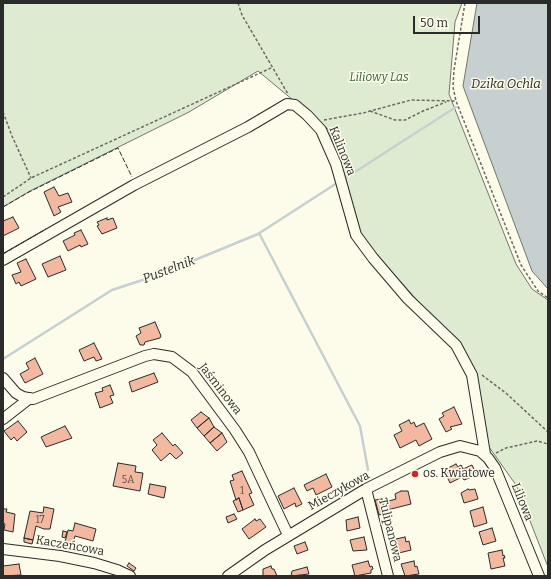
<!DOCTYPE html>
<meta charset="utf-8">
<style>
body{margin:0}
#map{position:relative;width:551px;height:579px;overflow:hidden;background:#fdfbea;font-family:Bitter,serif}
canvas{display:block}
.frame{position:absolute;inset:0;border:4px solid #2b2b2b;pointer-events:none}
.scale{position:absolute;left:413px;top:16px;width:67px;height:18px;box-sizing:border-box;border:2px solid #2b2b2b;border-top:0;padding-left:5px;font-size:12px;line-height:14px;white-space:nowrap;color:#2b2b2b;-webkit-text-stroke:3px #fdfbea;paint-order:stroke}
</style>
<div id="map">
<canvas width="551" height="579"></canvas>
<div class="frame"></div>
<div class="scale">50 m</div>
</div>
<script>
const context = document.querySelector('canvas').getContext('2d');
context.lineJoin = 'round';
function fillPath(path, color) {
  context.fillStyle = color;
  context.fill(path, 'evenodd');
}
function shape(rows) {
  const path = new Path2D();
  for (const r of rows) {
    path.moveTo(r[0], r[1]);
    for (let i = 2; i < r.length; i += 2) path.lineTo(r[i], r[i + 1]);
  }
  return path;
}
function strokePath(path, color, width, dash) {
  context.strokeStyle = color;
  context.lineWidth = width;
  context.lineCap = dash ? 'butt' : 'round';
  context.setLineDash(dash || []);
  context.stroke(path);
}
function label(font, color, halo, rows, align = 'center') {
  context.font = font + ' Bitter,serif';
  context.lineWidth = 3;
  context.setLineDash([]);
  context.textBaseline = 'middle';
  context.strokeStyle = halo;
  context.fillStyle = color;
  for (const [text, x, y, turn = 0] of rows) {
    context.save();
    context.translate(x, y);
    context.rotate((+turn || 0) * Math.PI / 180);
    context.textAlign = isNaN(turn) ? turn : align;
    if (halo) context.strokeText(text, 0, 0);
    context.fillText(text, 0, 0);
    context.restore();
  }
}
const green = shape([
 [3,3,462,3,455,22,449,94,516,264,532,289,548,300,548,567,516,485,489,447,460,343,426,310,360,237,329,130,258,71,189,112,30,191,3,207,3,3]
]);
fillPath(green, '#deebd1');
strokePath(green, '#74746e', 1);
const water = shape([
 [477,3,548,3,548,289,532,271,463,86,477,3]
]);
fillPath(water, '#c7d0d0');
strokePath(water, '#74746e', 1);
strokePath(shape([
 [344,179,456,107],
 [259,233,360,426,368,470],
 [3,359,112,290,161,274,258,234,337,183]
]), '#c7d0d0', 2.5);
const building = shape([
 [54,187,59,196,68,193,72,202,58,207,61,212,54,216,44,192,54,187],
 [13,217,19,228,3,236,3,221,13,217],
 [107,218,107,220,113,218,117,228,102,234,97,226,99,225,97,222,107,218],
 [81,230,88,244,81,247,80,245,68,251,63,241,75,235,74,233,81,230],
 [60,256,66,270,48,277,42,264,60,256],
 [26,259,36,279,21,286,19,282,16,284,12,275,21,272,17,263,26,259],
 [155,322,161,336,160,338,145,342,144,345,140,345,136,336,141,333,139,328,155,322],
 [94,343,102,359,96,361,94,357,84,361,79,350,94,343],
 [35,358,43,374,25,383,20,374,29,369,26,363,35,358],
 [154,373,158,382,132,392,129,382,154,373],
 [110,385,114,395,110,396,113,403,100,408,95,393,103,391,102,388,110,385],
 [454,407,462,424,450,427,452,429,446,432,439,419,444,416,442,413,454,407],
 [201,412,209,418,197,428,191,420,201,412],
 [209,418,214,427,204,436,197,428,209,418],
 [409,420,411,424,414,422,416,427,424,423,432,439,419,446,416,440,400,448,394,435,402,431,399,425,409,420],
 [18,421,27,432,17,441,14,437,11,440,4,431,18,421],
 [65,426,72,438,46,447,41,437,65,426],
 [214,427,222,433,210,443,204,436,214,427],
 [162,433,173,446,175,444,183,453,176,459,170,453,161,461,152,450,157,445,153,440,162,433],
 [222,433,227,442,217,451,210,443,222,433],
 [118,463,136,466,135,472,143,473,140,491,113,486,118,463],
 [456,464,458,467,461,465,463,469,472,465,477,475,464,480,462,477,450,483,444,470,456,464],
 [242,471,252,493,249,494,254,505,243,510,239,498,236,500,230,481,234,480,232,475,242,471],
 [326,474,332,487,316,495,313,488,307,491,304,485,326,474],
 [150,484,166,487,164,498,148,494,150,484],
 [294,488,302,504,296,507,295,503,284,509,278,496,294,488],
 [468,489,469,490,475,489,478,499,464,503,461,493,468,489],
 [401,491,408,491,411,504,387,510,385,502,396,499,395,494,401,491],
 [239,498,243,510,238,512,233,501,239,498],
 [382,499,386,513,379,515,375,500,382,499],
 [44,507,54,509,50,529,44,529,36,526,33,540,24,538,30,511,43,513,44,507],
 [483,507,487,523,474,527,470,511,483,507],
 [3,509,7,509,6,512,15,514,13,532,4,530,5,524,3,523,3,509],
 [234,514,237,519,228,523,226,517,234,514],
 [358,517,360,528,347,531,346,520,358,517],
 [255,519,256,521,260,519,266,527,249,539,242,529,255,519],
 [75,523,96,529,93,541,75,536,73,544,65,542,68,530,73,531,75,523],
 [492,528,496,541,483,545,479,532,492,528],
 [63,531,67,532,65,538,62,537,63,531],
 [364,537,367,550,353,551,350,540,364,537],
 [405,537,406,542,409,541,411,550,399,553,396,539,405,537],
 [24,538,33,540,32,544,24,542,24,538],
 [305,542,308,550,297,554,294,546,305,542],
 [502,550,503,556,504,555,505,558,503,558,505,566,491,569,488,553,502,550],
 [368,561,370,567,372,566,373,569,371,570,371,573,355,576,352,565,368,561],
 [414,561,415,567,417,566,419,574,405,576,401,564,414,561],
 [129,563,136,568,134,571,127,566,129,563],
 [19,564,21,575,3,576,3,566,19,564],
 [271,566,272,569,274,569,277,576,263,576,263,569,271,566],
 [307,567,309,574,291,576,292,571,307,567]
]);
fillPath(building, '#f2b8a0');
strokePath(building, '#2b2b2b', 1);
const minor = shape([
 [3,260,134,185,248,127,287,104,295,105,307,115,321,130,336,164,356,235,373,258,408,299,456,345,472,375,485,454],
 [3,378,16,393,23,397,33,399,145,356,154,354,172,357,192,372,235,430,249,452,288,535],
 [3,419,30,398],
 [366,489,388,576],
 [3,549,60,556,94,563,117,570,130,576],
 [228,576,265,550,366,489,440,452,460,446,480,451,488,458,495,468,539,576]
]);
strokePath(minor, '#2b2b2b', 12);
strokePath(shape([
 [238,3,242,15,288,94],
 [465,3,454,70,453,87,456,101,521,265,538,291,548,298],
 [370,111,395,120,405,120,423,111,446,102],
 [3,112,12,136,31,178],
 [324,120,363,113,411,100,456,101],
 [3,197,31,178,271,68],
 [482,375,507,394,548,432],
 [496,453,506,448,537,441,548,444]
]), '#6a6964', 1.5, [3, 2]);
strokePath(minor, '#fdfbea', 10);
strokePath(shape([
 [3,207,29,192,118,148,132,177],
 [3,254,46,229]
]), '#2b2b2b', 1, [5, 2]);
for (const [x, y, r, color] of [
 [415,474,4,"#c62828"]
]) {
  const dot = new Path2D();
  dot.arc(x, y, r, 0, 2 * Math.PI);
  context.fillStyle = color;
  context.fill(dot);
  strokePath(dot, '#fdfbea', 1.5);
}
label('10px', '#5d4e48', null, [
 ["5A",128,480],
 ["1",242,491],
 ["17",40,520]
]);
label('italic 12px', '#34623c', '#fdfbea', [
 ["Liliowy Las",379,78]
]);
label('12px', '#2b2b2b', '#fdfbea', [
 ["Kalinowa",342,151,68],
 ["Jaśminowa",220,389,52],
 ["Mieczykowa",339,491,-29],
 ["Liliowa",522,502,68],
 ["Tulipanowa",390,530,76],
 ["Kaczeńcowa",70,546,10]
]);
label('12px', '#2b2b2b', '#fdfbea', [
 ["os. Kwiatowe",423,474]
], 'left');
label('italic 13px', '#2b2b2b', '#fdfbea', [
 ["Dzika Ochla",506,84],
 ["Pustelnik",169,270,-21]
]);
</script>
